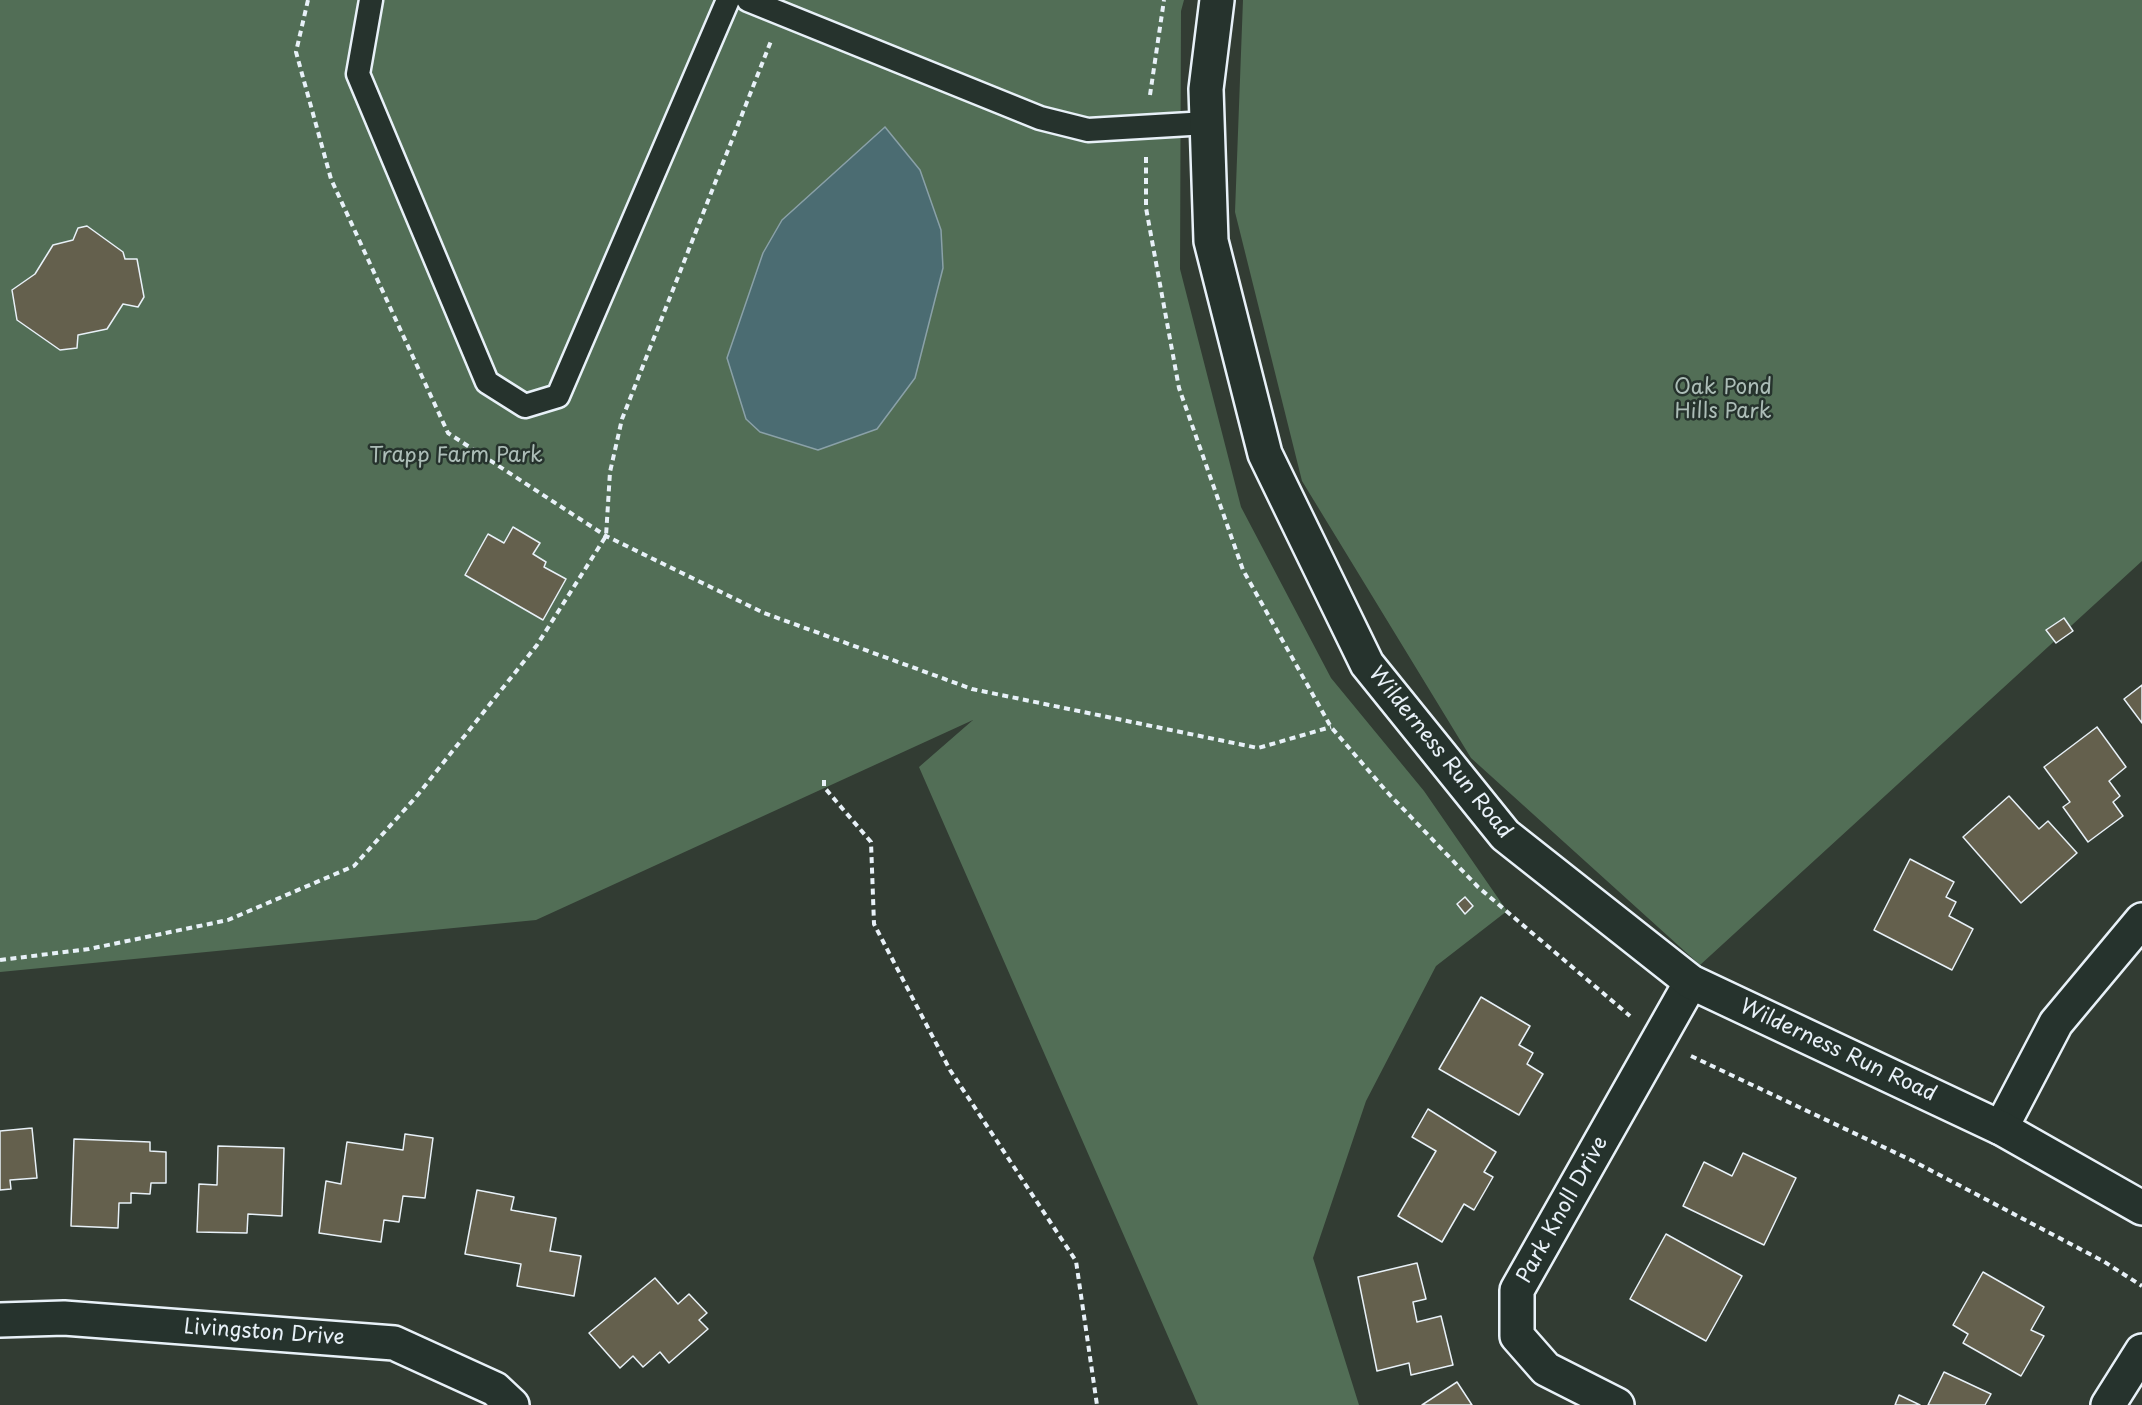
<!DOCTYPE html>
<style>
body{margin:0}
canvas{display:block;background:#323c33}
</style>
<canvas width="2142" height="1405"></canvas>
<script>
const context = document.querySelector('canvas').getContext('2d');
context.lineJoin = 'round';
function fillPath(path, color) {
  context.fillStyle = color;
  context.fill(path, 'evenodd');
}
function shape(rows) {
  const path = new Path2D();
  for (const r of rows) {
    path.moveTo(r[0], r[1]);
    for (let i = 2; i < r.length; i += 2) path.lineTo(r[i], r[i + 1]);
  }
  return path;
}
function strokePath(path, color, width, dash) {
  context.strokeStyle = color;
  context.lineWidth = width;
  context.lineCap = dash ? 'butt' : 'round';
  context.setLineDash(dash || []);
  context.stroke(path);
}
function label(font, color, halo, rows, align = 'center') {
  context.font = font + ' "Playpen Sans",sans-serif';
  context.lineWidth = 5;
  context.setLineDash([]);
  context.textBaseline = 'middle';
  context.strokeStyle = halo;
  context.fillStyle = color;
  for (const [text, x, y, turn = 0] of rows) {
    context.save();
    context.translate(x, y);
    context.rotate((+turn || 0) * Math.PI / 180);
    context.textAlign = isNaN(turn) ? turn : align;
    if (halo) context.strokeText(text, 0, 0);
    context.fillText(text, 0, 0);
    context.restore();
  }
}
fillPath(shape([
 [0,0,1184,0,1181,11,1180,269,1241,507,1331,678,1424,791,1507,911,1436,966,1366,1101,1313,1258,1359,1405,1198,1405,919,767,973,720,536,920,0,972],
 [1243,0,2142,0,2142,561,1700,965,1471,758,1302,481,1235,212]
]), '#526e56');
const water = shape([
 [885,127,920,170,941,230,943,268,915,378,877,429,818,450,760,432,746,419,727,358,763,253,782,220,885,127]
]);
fillPath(water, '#4b6c72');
strokePath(water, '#8aa1a8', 1.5);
const building = shape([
 [87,226,123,252,125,259,137,259,144,297,138,307,123,304,107,329,78,335,77,348,60,350,17,320,12,290,35,274,53,245,73,240,78,228,87,226],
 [513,527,540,543,533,554,546,562,544,567,566,579,543,620,465,575,488,534,504,543,513,527],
 [2064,618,2073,631,2056,643,2046,630,2064,618],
 [2142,685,2142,723,2124,699,2142,685],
 [2097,727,2126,767,2109,781,2120,796,2113,802,2123,816,2088,842,2063,807,2070,802,2044,767,2097,727],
 [2009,796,2039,829,2048,821,2077,853,2021,903,1963,837,2009,796],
 [1910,859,1954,882,1946,897,1956,902,1949,916,1973,929,1952,970,1874,930,1910,859],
 [1465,897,1473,906,1465,914,1457,904,1465,897],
 [1481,997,1530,1026,1519,1045,1533,1053,1527,1064,1543,1074,1519,1115,1439,1069,1481,997],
 [1428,1109,1496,1152,1484,1172,1493,1177,1474,1210,1464,1204,1442,1242,1398,1216,1436,1151,1412,1137,1428,1109],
 [32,1128,37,1178,10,1180,11,1189,0,1190,0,1131,32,1128],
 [405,1134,433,1138,425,1198,403,1196,399,1222,384,1220,381,1242,319,1233,326,1181,341,1184,347,1142,403,1150,405,1134],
 [74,1139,150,1142,150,1151,166,1152,166,1183,151,1183,150,1194,131,1193,131,1203,119,1203,118,1228,71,1226,74,1139],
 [218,1146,284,1148,282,1216,248,1214,247,1233,197,1232,199,1184,217,1185,218,1146],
 [1743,1153,1796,1178,1764,1245,1683,1206,1704,1162,1732,1176,1743,1153],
 [477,1190,514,1197,511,1210,556,1218,550,1251,581,1256,574,1296,517,1286,521,1264,465,1254,477,1190],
 [1666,1234,1742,1276,1706,1341,1630,1299,1666,1234],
 [1417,1263,1426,1299,1413,1302,1417,1322,1441,1316,1453,1365,1411,1375,1409,1363,1377,1371,1358,1277,1417,1263],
 [1983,1272,2044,1307,2031,1330,2044,1336,2021,1376,1963,1343,1968,1334,1953,1325,1983,1272],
 [655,1278,678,1304,689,1294,707,1313,699,1320,708,1329,669,1363,660,1352,643,1367,633,1356,620,1368,589,1333,655,1278],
 [1944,1372,1991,1394,1985,1405,1928,1405,1944,1372],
 [1457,1382,1472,1405,1422,1405,1457,1382],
 [1899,1395,1920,1405,1895,1405,1899,1395]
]);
fillPath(building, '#64604d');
strokePath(building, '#e8f1f8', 1.5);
const lane = shape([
 [371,0,358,74,487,382,525,406,558,396,728,0],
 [748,0,1040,118,1088,130,1207,123]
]);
const street = shape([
 [2001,1128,2056,1023,2142,920],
 [0,1320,64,1318,394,1343,495,1389,512,1405],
 [1617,1405,1546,1369,1517,1336,1517,1290,1691,982],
 [2108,1405,2142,1351]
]);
const secondary = shape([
 [1217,0,1206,89,1211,241,1265,454,1367,664,1505,835,1691,982,2001,1128,2142,1208]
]);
strokePath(lane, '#e8f1f8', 27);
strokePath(street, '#e8f1f8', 38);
strokePath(secondary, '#e8f1f8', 38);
strokePath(shape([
 [308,0,296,52,331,179,448,433,606,536,764,613,972,689,1258,748,1331,727],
 [1150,95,1164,0],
 [1146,157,1146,208,1179,388,1243,570,1331,727,1387,792,1478,887,1630,1016],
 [824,780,824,787,871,842,874,924,950,1070,1076,1261,1097,1405],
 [0,960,89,949,228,920,354,866,416,797,537,645,606,536,610,472,622,419,771,41],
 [1691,1056,1913,1161,2103,1261,2142,1286]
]), '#e8f1f8', 4, [6, 4.5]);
strokePath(lane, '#26332d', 22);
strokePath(street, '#26332d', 33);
strokePath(secondary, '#26332d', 33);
label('21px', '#acbdb7', '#26332d', [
 ["Oak Pond",1723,388],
 ["Hills Park",1723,412],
 ["Trapp Farm Park",456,456]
]);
label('21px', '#e8f1f8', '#26332d', [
 ["Wilderness Run Road",1440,753,51],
 ["Wilderness Run Road",1838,1051,25],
 ["Park Knoll Drive",1563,1210,-61],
 ["Livingston Drive",264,1333,4]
]);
</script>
